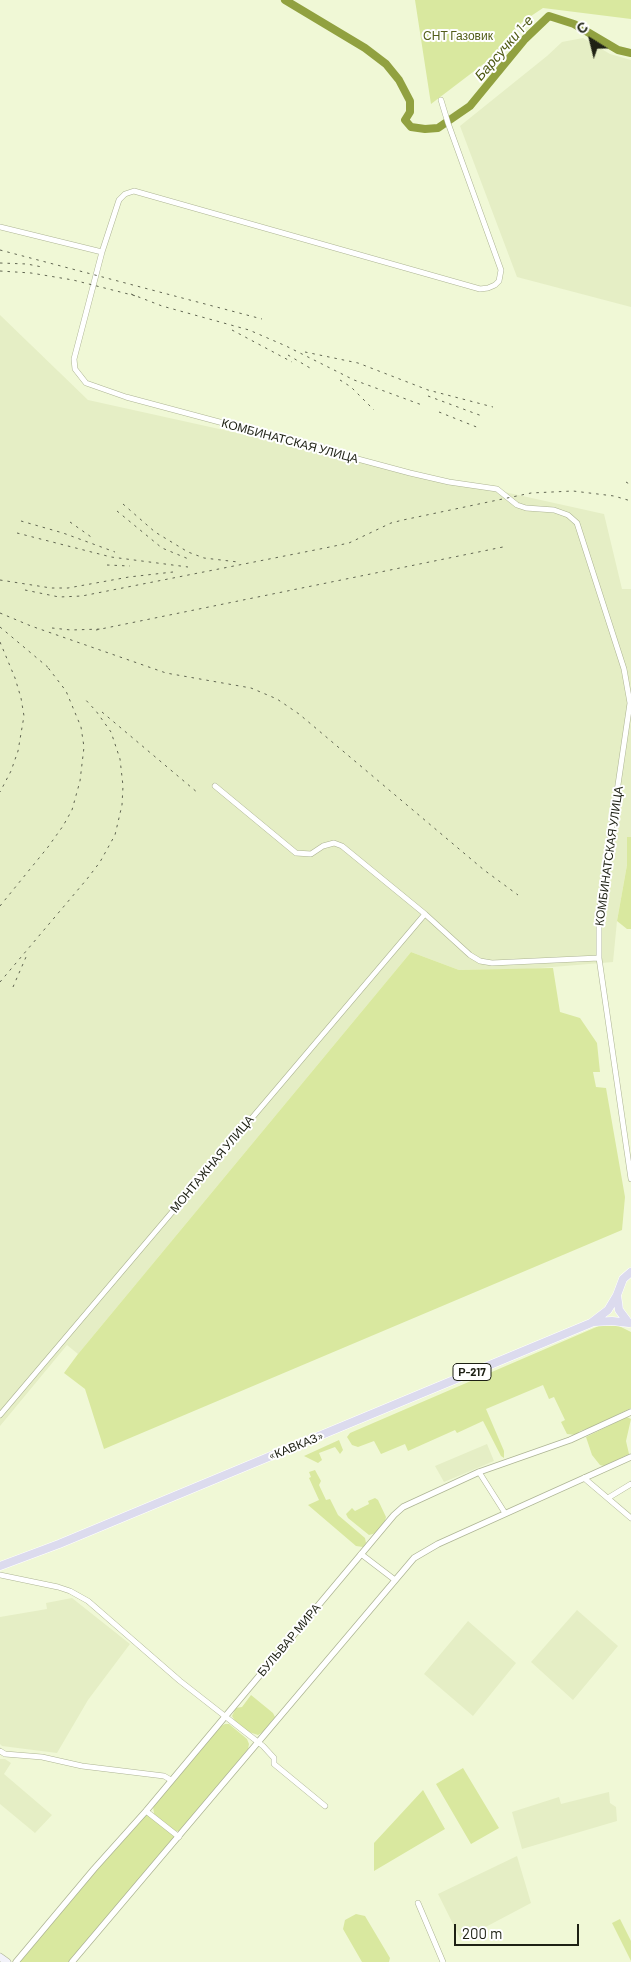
<!DOCTYPE html>
<meta charset="utf-8">
<style>
body{margin:0}
#map{position:relative;width:631px;height:1962px;overflow:hidden;background:#f0f8d6;font-family:Barlow,sans-serif}
canvas{display:block}
.north{position:absolute;left:566px;top:15px;width:50px;height:50px;-webkit-text-stroke:4px #fff;paint-order:stroke;rotate:324deg;font-size:14px;font-weight:700;line-height:20px;text-align:center;color:#1e2114}
.north::after{content:'';display:block;margin:auto;width:18px;height:22px;background:#1e2114;clip-path:polygon(50% 0,100% 100%,50% 72%,0 100%)}
.scale{position:absolute;left:454px;top:1924px;width:125px;height:22px;box-sizing:border-box;border:2px solid #1e2114;border-top:0;padding-left:6px;font-size:15px;line-height:18px;white-space:nowrap;color:#1e2114;-webkit-text-stroke:4px #fff;paint-order:stroke}
</style>
<div id="map">
<canvas width="631" height="1962"></canvas>
<div class="north">С</div>
<div class="scale">200 m</div>
</div>
<script>
const context = document.querySelector('canvas').getContext('2d');
context.lineJoin = 'round';
function fillPath(path, color) {
  context.fillStyle = color;
  context.fill(path, 'evenodd');
}
function shape(rows) {
  const path = new Path2D();
  for (const r of rows) {
    path.moveTo(r[0], r[1]);
    for (let i = 2; i < r.length; i += 2) path.lineTo(r[i], r[i + 1]);
  }
  return path;
}
function strokePath(path, color, width, dash) {
  context.strokeStyle = color;
  context.lineWidth = width;
  context.lineCap = dash ? 'butt' : 'round';
  context.setLineDash(dash || []);
  context.stroke(path);
}
function label(font, color, halo, rows, align = 'center') {
  context.font = font + ' Barlow,sans-serif';
  context.lineWidth = 4;
  context.setLineDash([]);
  context.textBaseline = 'middle';
  context.strokeStyle = halo;
  context.fillStyle = color;
  for (const [text, x, y, turn = 0] of rows) {
    context.save();
    context.translate(x, y);
    context.rotate((+turn || 0) * Math.PI / 180);
    context.textAlign = isNaN(turn) ? turn : align;
    if (halo) context.strokeText(text, 0, 0);
    context.fillText(text, 0, 0);
    context.restore();
  }
}
fillPath(shape([
 [583,38,610,54,631,60,631,307,517,277,460,126,547,56,562,42],
 [0,315,88,400,604,514,622,589,631,589,631,837,627,837,627,865,617,921,613,962,528,969,459,970,411,952,78,1354,67,1345,0,1426],
 [487,1444,494,1461,444,1482,435,1466],
 [72,1598,130,1644,88,1700,57,1753,2,1746,0,1744,0,1617,47,1609,46,1603],
 [577,1610,618,1646,573,1700,531,1662],
 [468,1621,516,1663,473,1716,424,1674],
 [0,1759,5,1759,11,1763,4,1774,52,1815,35,1833,0,1804],
 [609,1792,610,1803,616,1807,617,1821,522,1849,512,1812,559,1797,561,1804],
 [517,1856,531,1903,461,1940,438,1894]
]), '#e5eec5');
fillPath(shape([
 [415,0,631,0,631,19,543,8,522,22,494,56,431,104],
 [627,837,631,837,631,929,627,929,617,921,627,865],
 [411,952,459,970,553,968,560,1012,580,1018,597,1043,600,1072,593,1072,596,1087,606,1088,625,1197,622,1230,104,1449,85,1389,64,1373,78,1354],
 [601,1325,619,1326,631,1332,631,1408,592,1427,580,1431,576,1435,567,1434,561,1422,565,1420,554,1397,549,1399,543,1385,486,1409,504,1451,504,1458,501,1456,483,1421,457,1433,455,1430,408,1451,405,1444,381,1454,374,1441,358,1447,352,1445,347,1437,350,1433],
 [627,1417,631,1419,626,1441,629,1454,604,1466,600,1465,592,1455,586,1437],
 [339,1440,343,1450,340,1454,335,1447,319,1453,322,1460,318,1463,304,1456],
 [315,1470,321,1481,319,1485,326,1500,330,1499,338,1515,365,1538,366,1543,363,1547,356,1546,308,1505,319,1500,309,1478,311,1477,309,1472],
 [375,1498,378,1500,386,1517,385,1521,376,1533,369,1535,348,1518,346,1514,352,1508,355,1511,369,1504,368,1501],
 [251,1695,273,1713,275,1717,263,1732,258,1735,249,1732,235,1721,232,1716,236,1708,242,1707],
 [225,1724,229,1724,247,1739,249,1744,248,1749,180,1831,174,1831,154,1814,153,1806,221,1726],
 [463,1768,499,1828,471,1844,436,1784],
 [423,1790,445,1829,374,1871,374,1843],
 [146,1811,179,1837,72,1962,16,1962],
 [356,1914,365,1916,390,1958,389,1962,362,1962,343,1929,345,1920],
 [620,1919,631,1941,631,1961,612,1923]
]), '#d9e89f');
strokePath(shape([
 [285,0,365,48,386,64,399,80,410,101,410,112,405,120,411,127,425,129,438,128,470,106,525,39,549,16,574,24,618,50,631,53]
]), '#91a140', 8);
const minor = shape([
 [441,100,448,123,501,270,499,281,495,285,488,288,480,289,134,191,125,194,119,200,102,252,74,359,75,369,86,383,126,397,410,473,449,482,497,489,517,505,526,508,554,510,568,515,577,523,624,669,630,703,599,914,599,958,631,1179],
 [0,227,102,252],
 [215,786,296,853,311,854,323,846,334,843,342,846,425,914,470,955,480,961,492,963,599,958],
 [0,1415,425,914],
 [479,1472,505,1513],
 [584,1478,631,1518],
 [608,1498,631,1484],
 [361,1554,395,1580],
 [0,1575,58,1587,70,1591,88,1601,180,1681,263,1746,274,1758,274,1764,325,1806],
 [0,1751,5,1754,42,1757,82,1766,164,1776,171,1780],
 [146,1811,179,1837],
 [418,1903,443,1962]
]);
const tertiary = shape([
 [16,1962,94,1869,146,1811,394,1515,403,1507,479,1472,570,1440,631,1412],
 [72,1962,414,1558,438,1544,631,1457]
]);
const secondary = shape([
 [0,1957,7,1962]
]);
const trunk = shape([
 [617,1295,619,1310,628,1322],
 [594,1322,612,1321,629,1323],
 [0,1566,59,1544,591,1323,608,1310,617,1295,623,1279,631,1272]
]);
strokePath(minor, '#adb494', 6);
strokePath(tertiary, '#adb494', 7);
strokePath(secondary, '#adb494', 8);
strokePath(trunk, '#fff', 9);
strokePath(minor, '#fff', 5);
strokePath(tertiary, '#fff', 5.5);
strokePath(secondary, '#f2f2f9', 7);
strokePath(trunk, '#dcdbee', 8);
strokePath(shape([
 [0,250,262,319],
 [0,263,27,264,42,267],
 [0,271,31,273,73,280,136,296],
 [131,294,162,306,249,330,286,346,354,380,422,405],
 [232,330,292,362],
 [305,352,358,363,428,390,493,407],
 [288,355,310,368],
 [340,380,351,387,374,410],
 [428,396,482,416],
 [439,412,479,428],
 [626,482,631,485],
 [123,504,155,532,188,552,204,558,238,562],
 [117,511,162,548,191,560],
 [21,521,63,533,115,552],
 [70,522,94,539],
 [17,533,111,557,188,567],
 [107,565,130,566],
 [0,580,51,588,68,588,129,577,173,572],
 [25,590,59,597,82,596,325,548,349,543,391,523,403,520,531,493,573,491,614,496,631,501],
 [0,613,31,626,166,673,251,688,277,699,299,714,484,870,518,895],
 [0,627,50,669],
 [52,628,71,630,102,629],
 [96,630,503,547],
 [0,642,15,678,21,698,24,716,18,751,11,771,0,792],
 [102,712,198,793],
 [0,906,48,847,63,826,72,810,80,781,84,747,81,727,66,691,46,665],
 [0,982,87,879,100,862,115,835,122,805,123,786,120,759,111,732,96,711,83,697],
 [13,987,26,957]
]), '#606551', 1, [2.5, 5]);
for (const [x, y, w] of [
 [472,1372,38]
]) {
  const box = new Path2D();
  box.roundRect(x - w / 2, y - 8.5, w, 17, 4);
  context.fillStyle = '#fff';
  context.fill(box);
  strokePath(box, '#1e2114', 1);
}
label('bold 11px', '#1e2114', null, [
 ["Р-217",472,1372]
]);
label('12px', '#535e19', '#fff', [
 ["СНТ Газовик",458,36]
]);
label('12px', '#1e2114', '#fff', [
 ["КОМБИНАТСКАЯ УЛИЦА",290,441,15],
 ["КОМБИНАТСКАЯ УЛИЦА",609,856,-82],
 ["МОНТАЖНАЯ УЛИЦА",212,1164,-50],
 ["«КАВКАЗ»",296,1446,-22],
 ["БУЛЬВАР МИРА",289,1640,-50]
]);
label('italic 14px', '#4f5a14', '#fff', [
 ["Барсучки 1-е",504,48,-49]
]);
</script>
